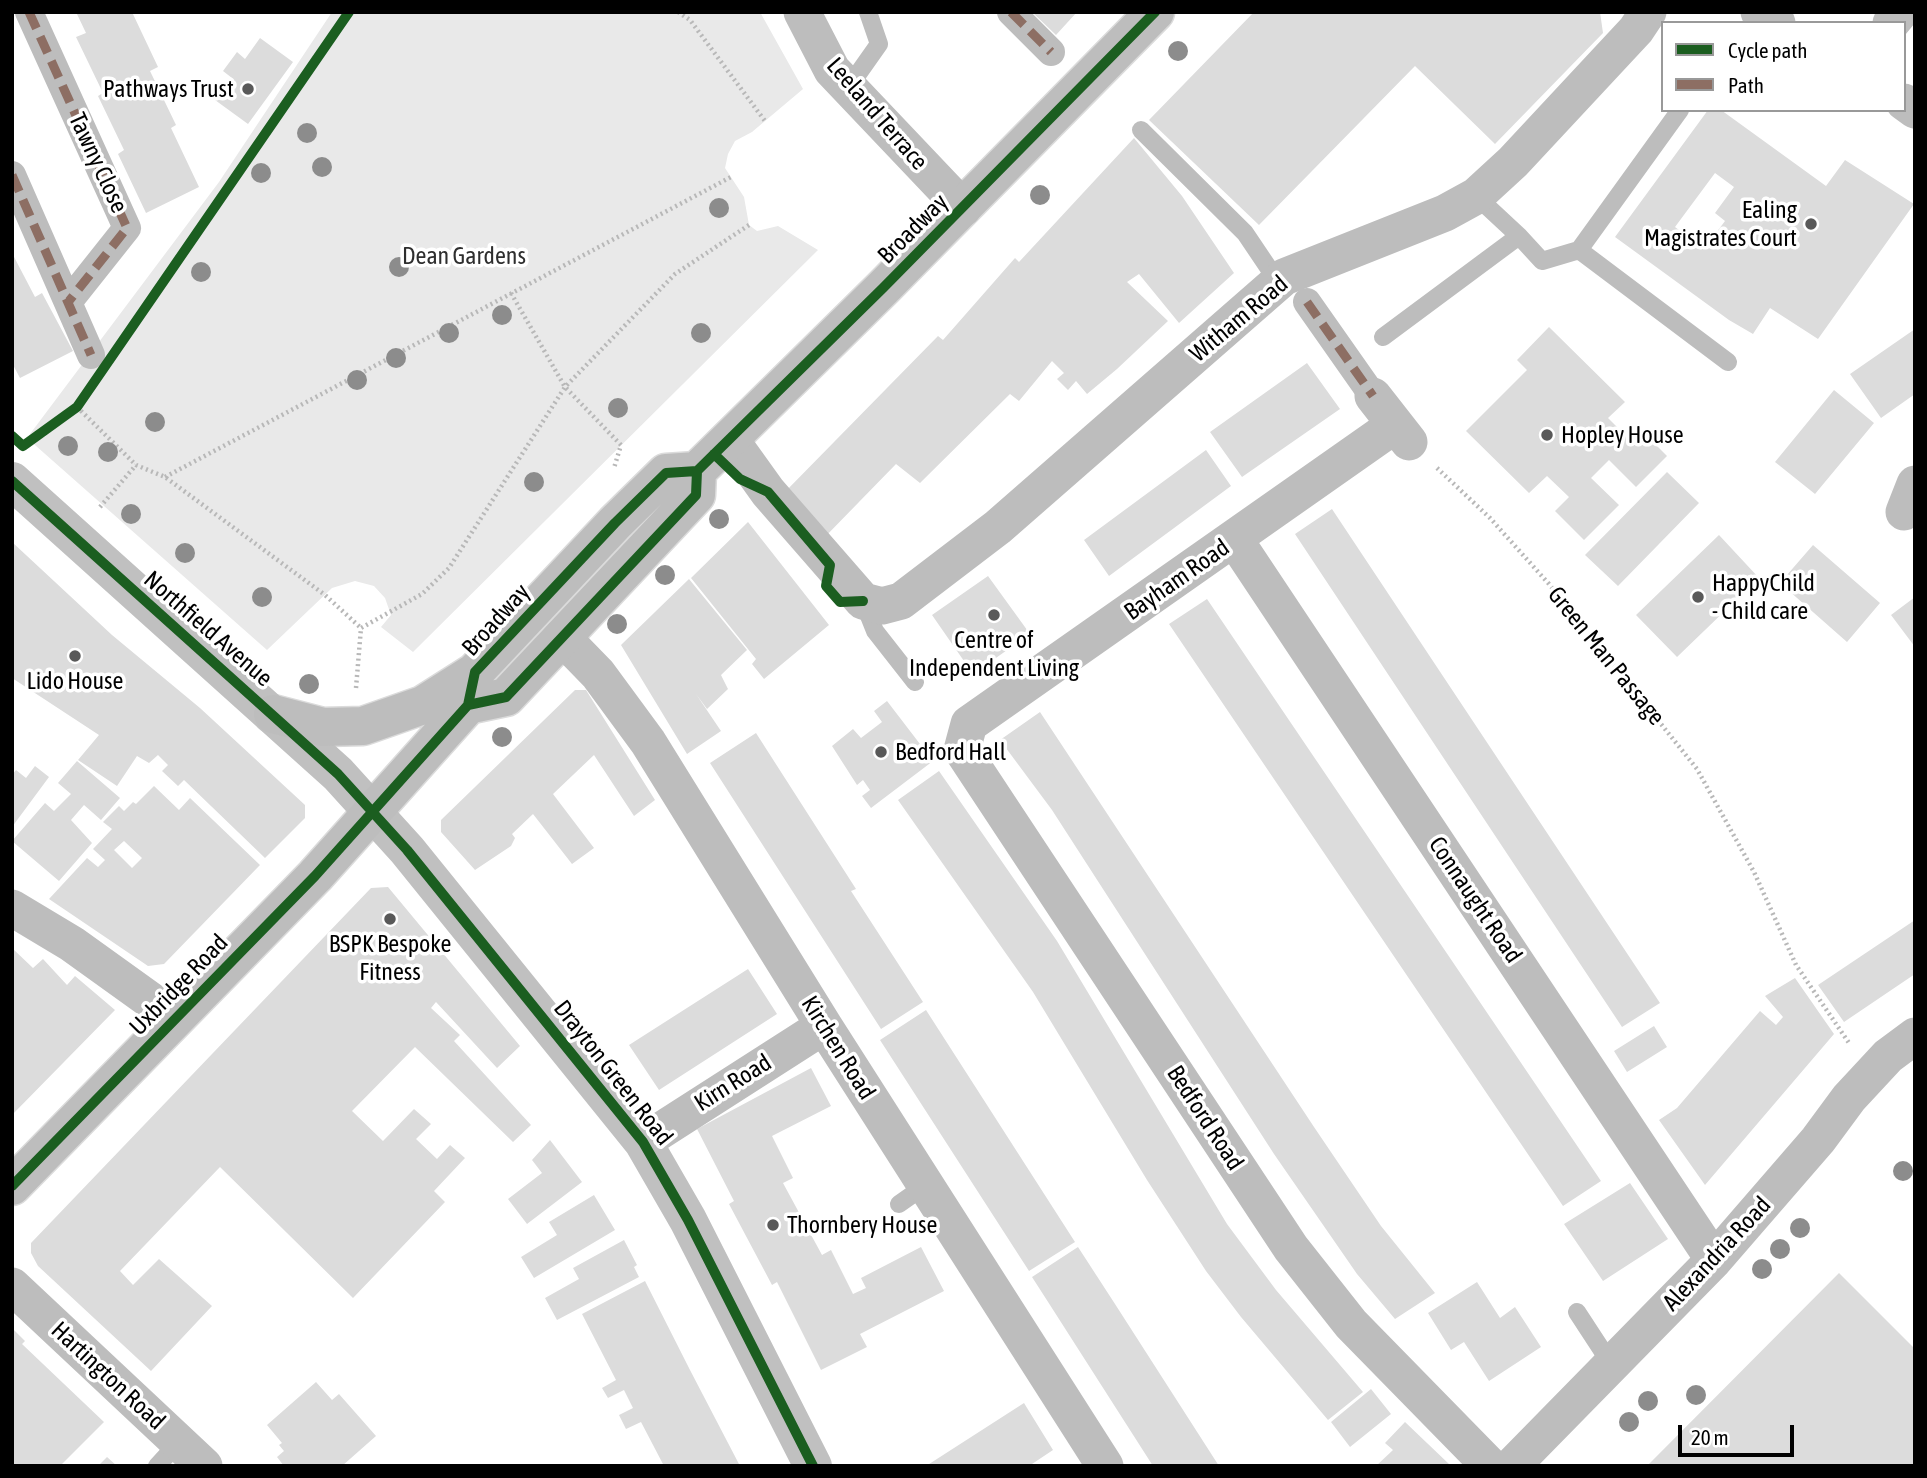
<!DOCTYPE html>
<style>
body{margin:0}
#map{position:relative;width:1927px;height:1478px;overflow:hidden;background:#fff;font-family:"Asap Condensed",sans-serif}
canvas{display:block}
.frame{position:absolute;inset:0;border:14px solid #000;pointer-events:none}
.legend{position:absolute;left:1661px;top:21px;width:245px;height:91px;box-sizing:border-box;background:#fff;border:2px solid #999;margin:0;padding:9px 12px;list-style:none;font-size:21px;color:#000}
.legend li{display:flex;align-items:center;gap:14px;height:35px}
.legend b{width:35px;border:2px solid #999}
.scale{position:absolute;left:1678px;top:1425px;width:116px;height:32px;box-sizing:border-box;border:4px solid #000;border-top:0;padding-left:9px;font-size:21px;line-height:24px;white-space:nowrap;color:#000;-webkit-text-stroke:5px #fff;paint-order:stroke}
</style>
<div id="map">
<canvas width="1927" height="1478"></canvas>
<div class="frame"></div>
<ul class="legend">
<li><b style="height:9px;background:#1b5e20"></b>Cycle path</li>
<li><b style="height:9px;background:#8d6e63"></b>Path</li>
</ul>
<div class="scale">20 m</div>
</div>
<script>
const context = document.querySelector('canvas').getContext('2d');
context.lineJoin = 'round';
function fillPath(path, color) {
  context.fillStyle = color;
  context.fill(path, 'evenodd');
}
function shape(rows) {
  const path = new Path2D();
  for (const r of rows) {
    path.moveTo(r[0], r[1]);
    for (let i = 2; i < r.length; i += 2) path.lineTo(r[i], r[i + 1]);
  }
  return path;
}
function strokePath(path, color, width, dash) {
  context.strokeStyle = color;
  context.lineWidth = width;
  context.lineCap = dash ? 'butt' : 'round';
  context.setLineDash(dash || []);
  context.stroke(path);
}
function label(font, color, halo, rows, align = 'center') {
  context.font = font + ' "Asap Condensed",sans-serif';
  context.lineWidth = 7;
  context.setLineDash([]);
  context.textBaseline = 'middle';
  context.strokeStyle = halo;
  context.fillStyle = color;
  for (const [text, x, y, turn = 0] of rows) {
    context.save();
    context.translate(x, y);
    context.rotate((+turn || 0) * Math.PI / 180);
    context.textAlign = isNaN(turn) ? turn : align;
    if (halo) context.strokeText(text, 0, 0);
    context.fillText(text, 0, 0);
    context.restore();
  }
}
fillPath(shape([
 [332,12,760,12,803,89,752,132,735,141,728,154,725,168,744,197,749,225,757,231,778,226,818,250,413,652,381,627,391,615,385,598,374,586,355,581,332,588,267,650,27,438,219,182]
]), '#e9e9e9');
fillPath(shape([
 [76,12,132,12,158,67,150,71,176,125,171,128,199,187,146,213,118,154,124,150,98,96,103,93,76,37,86,33],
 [1032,12,1077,12,1056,35],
 [1254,12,1600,12,1603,33,1495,144,1415,66,1259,225,1149,120],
 [260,38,293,62,248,124,215,100,232,78,223,71,237,52,245,59],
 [1708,110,1721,110,1826,186,1845,160,1914,204,1818,339,1770,308,1753,334,1729,320,1615,237],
 [1715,173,1734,187,1715,213,1725,221,1704,249,1675,227],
 [1134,138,1182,196,1234,273,1179,323,1139,274,1127,282,1168,321,1117,369,1087,394,1076,381,1068,390,1057,379,1064,373,1052,361,1019,401,1010,394,920,483,896,464,821,541,782,495,938,336,943,340,1015,258,1019,262],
 [12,253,35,297,42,293,73,351,20,378,12,363],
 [1549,327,1625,402,1608,418,1628,438,1639,428,1667,456,1636,487,1609,460,1591,478,1619,505,1584,540,1555,511,1569,497,1547,476,1529,493,1466,431,1527,370,1517,360],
 [1915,329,1915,394,1881,418,1850,374],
 [1307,363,1340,409,1242,477,1210,432],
 [1834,390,1874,423,1815,494,1775,462],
 [1206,450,1231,486,1109,576,1084,540],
 [1667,472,1699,503,1618,586,1585,555],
 [1332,509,1660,1003,1622,1027,1295,534],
 [748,522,829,625,764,679,752,664,756,659,691,578],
 [1719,535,1759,578,1677,657,1636,615],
 [12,542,112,635,200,708,305,805,305,818,265,858,184,780,178,786,162,771,168,765,158,755,149,763,137,756,117,786,78,760,99,735,12,678],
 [1813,545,1880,603,1847,642,1780,583],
 [988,576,1030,634,973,674,932,615],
 [689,579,747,650,721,675,728,689,707,709,696,694,721,731,687,754,621,645],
 [1915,597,1915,647,1891,615],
 [1207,599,1601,1181,1563,1206,1169,624],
 [575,690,586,690,655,800,634,816,594,755,553,794,594,848,572,864,533,814,512,834,515,838,511,846,475,870,441,832,441,820],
 [887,701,933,761,871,808,862,796,870,790,863,780,857,785,832,746,853,729,861,738,882,722,874,711],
 [1040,712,1314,1127,1381,1226,1435,1293,1395,1319,1357,1274,1274,1154,1052,810,1000,740],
 [756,733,856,889,851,891,923,1002,881,1029,710,763],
 [77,761,120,798,101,820,84,805,71,820,92,843,59,881,12,841,45,803,54,811,71,794,58,783],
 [35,766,49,777,12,827,12,775,16,770,26,778],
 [939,771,1057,941,1227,1224,1276,1290,1363,1392,1328,1420,1241,1317,1206,1271,1147,1180,1033,992,898,800],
 [154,786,179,810,190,798,260,865,164,964,148,966,49,899,87,858,98,867,105,860,93,849,112,829,103,822,119,806,124,811,133,802,136,804],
 [124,841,142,858,132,868,114,850],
 [388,887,520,1046,497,1068,436,1002,431,1008,460,1035,454,1041,531,1125,513,1142,415,1047,352,1111,383,1141,414,1109,431,1124,416,1139,437,1159,450,1145,465,1158,434,1191,445,1202,353,1298,220,1167,120,1271,133,1285,159,1259,212,1306,151,1371,38,1266,31,1253,31,1243,371,888],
 [1915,920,1915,974,1844,1022,1818,985],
 [12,948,33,968,43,959,67,985,75,976,115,1010,12,1115],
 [748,969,777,1014,659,1090,629,1045],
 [1795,978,1834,1034,1705,1185,1659,1120,1677,1108,1760,1011,1776,1025,1783,1017,1765,996],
 [926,1010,1075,1242,1029,1271,880,1040],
 [1654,1026,1667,1047,1627,1072,1614,1051],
 [811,1068,831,1106,772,1136,793,1178,783,1183,822,1255,831,1250,853,1294,866,1288,861,1278,921,1247,944,1291,860,1334,867,1347,821,1370,777,1282,772,1285,729,1204,734,1201,697,1129],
 [550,1140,582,1182,527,1224,508,1199,542,1173,532,1160],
 [1630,1183,1668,1239,1603,1281,1564,1224],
 [594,1195,615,1230,534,1278,521,1257,557,1235,549,1222],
 [624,1240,637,1265,634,1267,639,1277,557,1320,545,1298,579,1279,573,1268],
 [1078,1247,1115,1304,1219,1466,1153,1466,1050,1305,1032,1277],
 [1839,1273,1915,1349,1915,1466,1647,1466],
 [645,1281,690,1370,740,1466,664,1466,641,1422,626,1429,619,1415,633,1408,624,1390,608,1398,602,1388,616,1380,582,1314],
 [1477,1282,1500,1318,1515,1307,1541,1347,1489,1381,1464,1342,1451,1350,1428,1313],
 [12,1328,25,1341,22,1344,104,1422,60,1466,12,1466],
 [316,1382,332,1400,339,1394,376,1436,342,1466,284,1466,277,1457,284,1451,279,1445,282,1443,267,1425],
 [1371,1389,1391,1414,1350,1447,1331,1422],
 [1024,1403,1053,1450,1029,1466,926,1466],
 [1405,1422,1449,1464,1447,1466,1376,1466,1393,1450,1385,1443],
 [107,1457,117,1466,98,1466]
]), '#dcdcdc');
const primary = shape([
 [468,705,506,697,696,495,697,471,883,288,1155,12],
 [273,714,323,727,363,726,423,705,475,672],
 [12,1186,315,876,468,705,475,672,615,523,666,473,697,471]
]);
strokePath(primary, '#dbdbdb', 41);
strokePath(shape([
 [678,12,690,20,765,121],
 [511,293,565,387,621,445,614,468],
 [77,407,136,465,165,477,325,595,361,628],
 [1437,468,1490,518,1549,584,1697,769,1754,872,1796,965,1849,1043],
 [165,477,731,177],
 [100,507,136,465],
 [356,688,361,628,422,594,449,568,565,387,675,274,749,225]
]), '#b8b8b8', 4.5, [2, 3.5]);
strokePath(shape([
 [848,88,879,44,868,12],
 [1680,110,1579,250,1728,362],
 [1141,130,1245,233,1278,282],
 [1519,236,1542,261,1579,250],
 [1383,337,1519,236,1476,196],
 [863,601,875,631,915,682],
 [899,1204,926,1185],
 [1577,1312,1611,1364],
 [157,1466,179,1442]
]), '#bdbdbd', 18);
strokePath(shape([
 [29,12,127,228,69,301],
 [1011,12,1051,52],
 [12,175,91,355],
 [1307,302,1373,396]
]), '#bdbdbd', 28);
strokePath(shape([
 [802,12,832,70,963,208],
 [1759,12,1777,23],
 [1891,23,1900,12],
 [1904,102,1915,110],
 [1373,396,1409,442],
 [1395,425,969,724,962,750,1291,1248,1351,1324,1490,1466],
 [730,439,768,492,863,601,882,606,901,601,998,527,1284,277,1445,213,1476,196,1513,162,1636,30,1648,12],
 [1904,512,1915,484],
 [1235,540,1714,1260],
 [562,637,598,674,648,742,824,1026,1105,1466],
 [12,908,72,944,175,1018],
 [643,1142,824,1026],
 [12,1286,204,1466],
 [1512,1466,1714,1260,1818,1140,1849,1098,1888,1056,1915,1036]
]), '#bdbdbd', 37);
strokePath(shape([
 [12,481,338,774,407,850,643,1142,688,1220,813,1466]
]), '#c0c0c0', 38);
strokePath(primary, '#bdbdbd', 38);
strokePath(shape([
 [29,12,127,228,69,301],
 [1011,12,1051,52],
 [12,175,91,355],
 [1307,302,1373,396]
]), '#8d6e63', 9, [18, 9]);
strokePath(shape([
 [12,436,23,446,77,407,349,12],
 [714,454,740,479,768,492,830,565,826,586,840,602,863,601],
 [12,481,338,774,407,850,643,1142,688,1220,813,1466],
 [468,705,506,697,696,495,697,471,883,288,1155,12],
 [12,1186,315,876,468,705,475,672,615,523,666,473,697,471]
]), '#1b5e20', 10);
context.fillStyle = '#8c8c8c';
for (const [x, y] of [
 [1178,51],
 [307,133],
 [322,167],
 [261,173],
 [1040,195],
 [719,208],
 [399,267],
 [201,272],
 [502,315],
 [449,333],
 [701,333],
 [396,358],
 [357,380],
 [618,408],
 [155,422],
 [68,446],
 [108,452],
 [534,482],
 [131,514],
 [719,519],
 [185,553],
 [665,575],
 [262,597],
 [617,624],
 [309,684],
 [502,737],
 [1903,1171],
 [1800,1228],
 [1780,1249],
 [1762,1269],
 [1696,1395],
 [1648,1401],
 [1629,1422]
]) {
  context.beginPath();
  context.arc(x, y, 10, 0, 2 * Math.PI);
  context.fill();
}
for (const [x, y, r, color] of [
 [248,89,7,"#595959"],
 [1811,224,7,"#595959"],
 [1547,435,7,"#595959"],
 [1698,597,7,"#595959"],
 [994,615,7,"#595959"],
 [75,656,7,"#595959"],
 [881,752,7,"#595959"],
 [390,919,7,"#595959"],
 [773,1225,7,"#595959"]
]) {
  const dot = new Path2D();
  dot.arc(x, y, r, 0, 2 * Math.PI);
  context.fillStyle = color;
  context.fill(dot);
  strokePath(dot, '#fff', 2.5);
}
label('24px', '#000', '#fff', [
 ["Pathways Trust",234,89,"right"],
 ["Ealing",1797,210,"right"],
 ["Magistrates Court",1797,238,"right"],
 ["Hopley House",1561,435],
 ["HappyChild",1712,583],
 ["- Child care",1712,611],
 ["Centre of",994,640,"center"],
 ["Independent Living",994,668,"center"],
 ["Lido House",75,681,"center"],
 ["Bedford Hall",895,752],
 ["BSPK Bespoke",390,944,"center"],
 ["Fitness",390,972,"center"],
 ["Thornbery House",787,1225]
], 'left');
label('24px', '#000', '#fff', [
 ["Leeland Terrace",877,114,49],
 ["Tawny Close",98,163,65],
 ["Broadway",913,229,-45],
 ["Witham Road",1239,319,-40],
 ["Bayham Road",1177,580,-35],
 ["Broadway",496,620,-48],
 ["Northfield Avenue",208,629,41],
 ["Green Man Passage",1606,656,51],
 ["Connaught Road",1475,900,56],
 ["Uxbridge Road",179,985,-46],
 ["Kirchen Road",838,1048,58],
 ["Drayton Green Road",613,1073,52],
 ["Kirn Road",733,1083,-32],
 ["Bedford Road",1205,1118,57],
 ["Alexandria Road",1717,1254,-47],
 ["Hartington Road",108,1376,43]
]);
label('24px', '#2e2e2e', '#fff', [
 ["Dean Gardens",464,256]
]);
</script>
